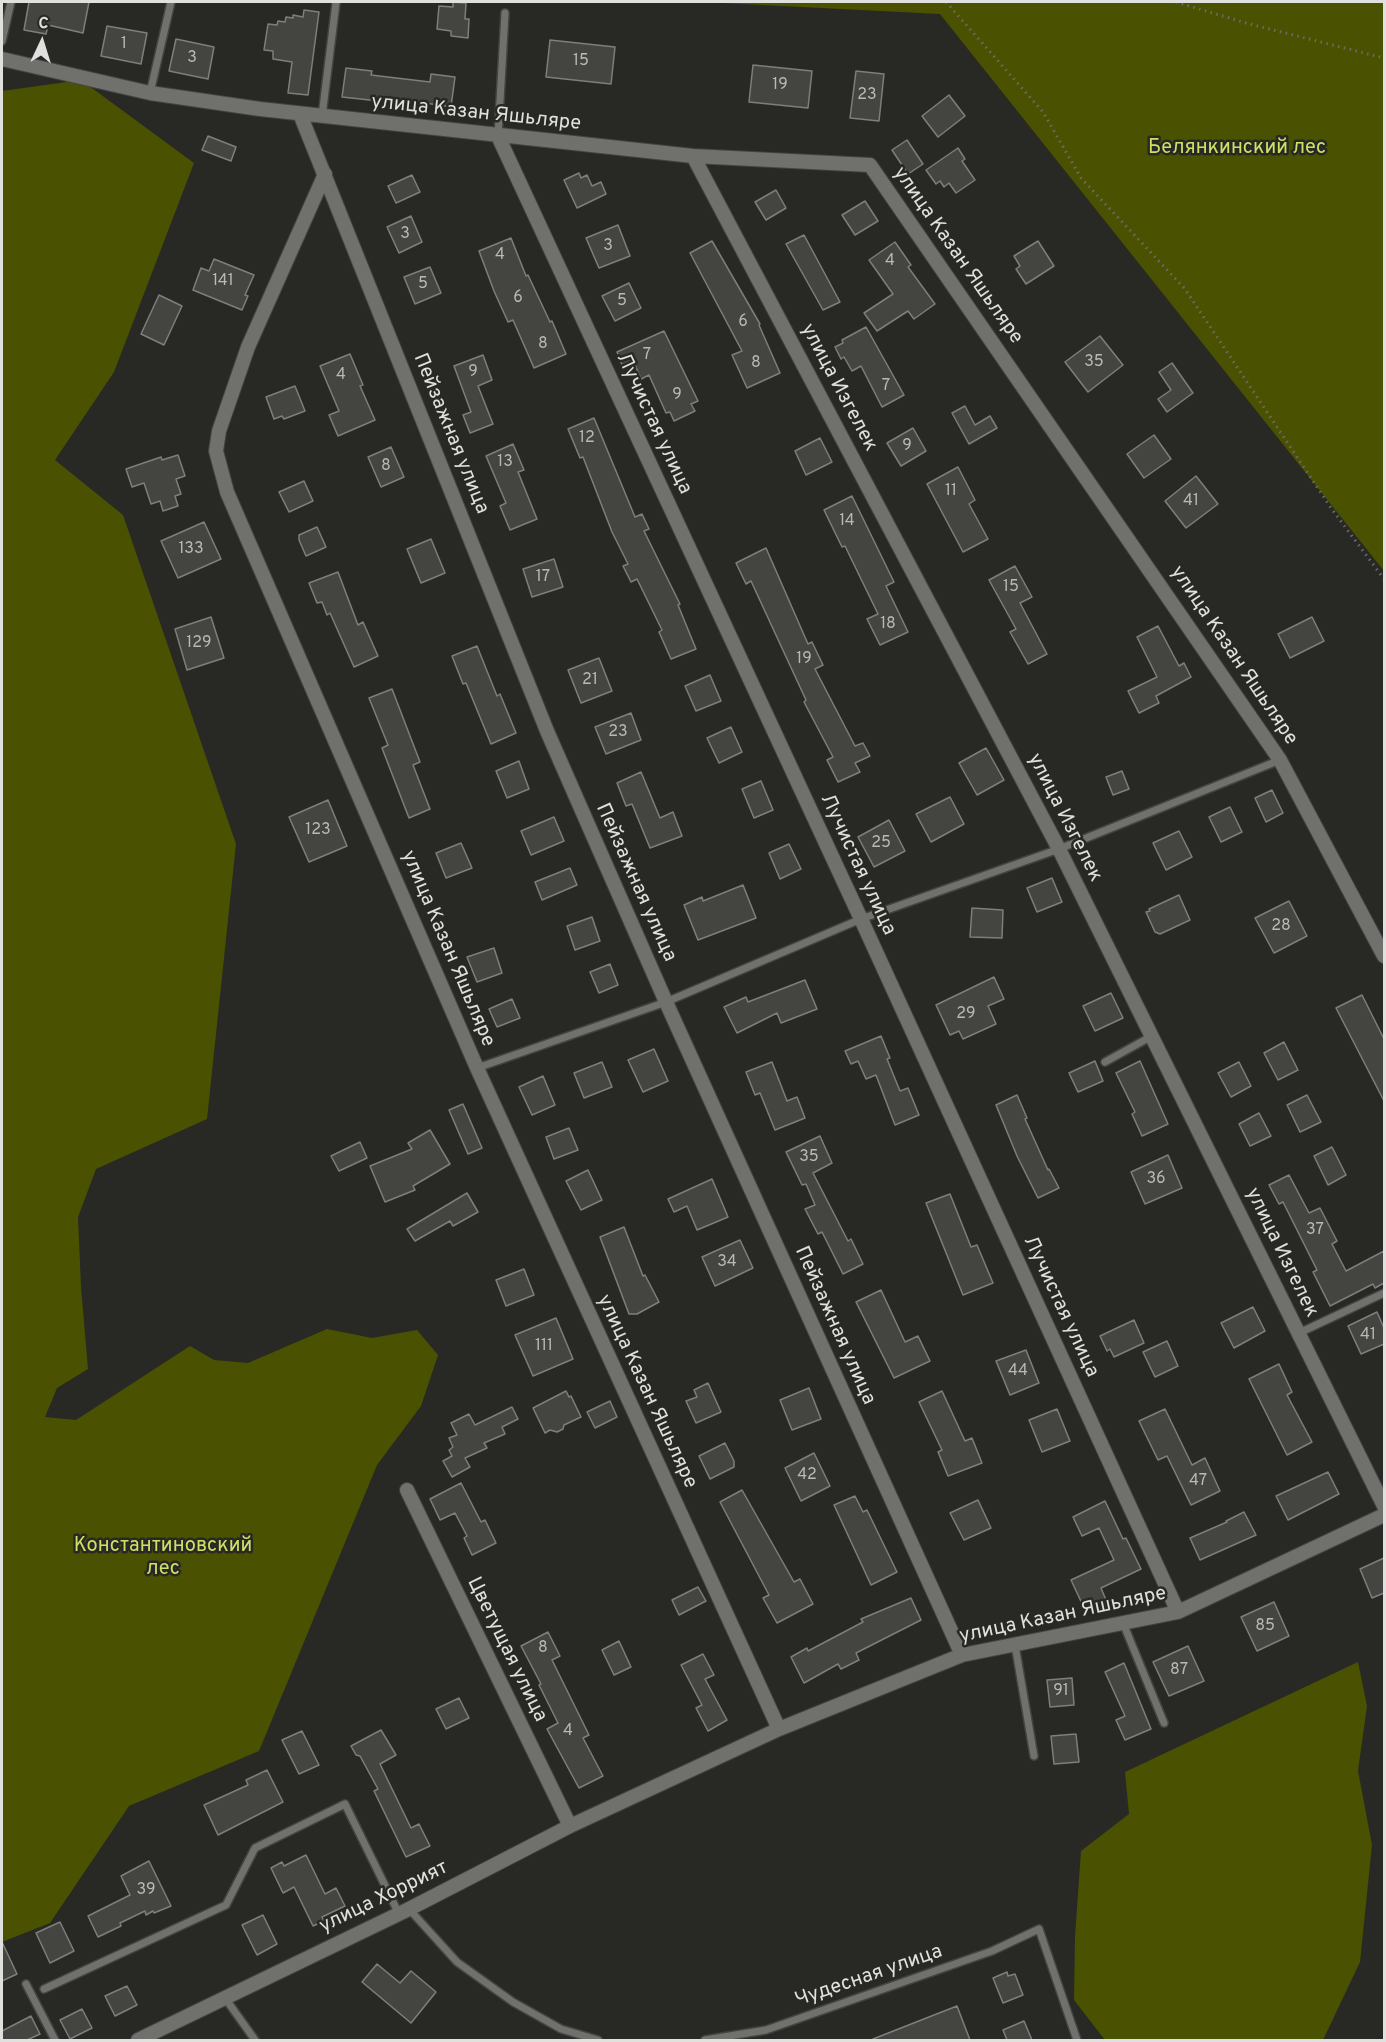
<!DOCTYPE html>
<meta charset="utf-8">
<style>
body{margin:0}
#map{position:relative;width:1386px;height:2042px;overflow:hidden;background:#282925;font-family:Overpass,sans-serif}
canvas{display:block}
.frame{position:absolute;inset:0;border:3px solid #e0e0de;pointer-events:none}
.north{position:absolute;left:12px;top:12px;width:60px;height:60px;-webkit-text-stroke:4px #282925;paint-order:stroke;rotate:4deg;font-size:16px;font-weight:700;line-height:24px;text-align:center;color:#e0e0de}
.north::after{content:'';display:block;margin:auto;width:21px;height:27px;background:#e0e0de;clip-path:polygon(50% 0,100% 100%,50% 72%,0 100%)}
</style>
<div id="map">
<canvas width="1386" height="2042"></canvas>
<div class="frame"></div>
<div class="north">С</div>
</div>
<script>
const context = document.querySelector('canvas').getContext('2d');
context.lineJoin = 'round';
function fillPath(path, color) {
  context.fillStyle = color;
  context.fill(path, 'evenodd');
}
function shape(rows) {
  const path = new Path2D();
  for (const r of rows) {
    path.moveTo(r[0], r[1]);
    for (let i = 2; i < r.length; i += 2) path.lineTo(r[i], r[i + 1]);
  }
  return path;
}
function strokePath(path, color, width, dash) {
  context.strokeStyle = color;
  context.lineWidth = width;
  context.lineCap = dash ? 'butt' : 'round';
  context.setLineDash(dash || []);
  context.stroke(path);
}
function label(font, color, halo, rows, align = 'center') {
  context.font = font + ' Overpass,sans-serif';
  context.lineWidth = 5;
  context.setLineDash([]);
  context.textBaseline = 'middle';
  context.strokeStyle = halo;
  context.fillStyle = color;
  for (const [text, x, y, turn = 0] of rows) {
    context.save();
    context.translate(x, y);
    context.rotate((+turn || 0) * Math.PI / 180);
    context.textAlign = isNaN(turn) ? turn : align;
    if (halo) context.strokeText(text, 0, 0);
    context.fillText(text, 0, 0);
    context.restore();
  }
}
fillPath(shape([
 [703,2,1384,2,1384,571,940,14],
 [81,80,194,163,114,372,55,460,123,515,236,844,207,1119,96,1169,78,1217,81,1287,88,1369,57,1388,45,1417,76,1420,190,1346,214,1360,248,1363,327,1329,372,1338,417,1330,438,1355,421,1406,377,1465,259,1751,129,1806,50,1923,2,1942,2,91],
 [1358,1662,1367,1706,1358,1771,1372,1845,1360,1962,1323,2040,1105,2040,1074,2000,1075,1937,1081,1851,1129,1814,1125,1772]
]), '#4a5201');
const building = shape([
 [29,2,89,2,83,33,48,25,46,34,24,30,29,2],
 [453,2,466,3,465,19,469,19,468,38,451,36,451,31,437,29,439,6,453,7,453,2],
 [304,10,319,12,308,95,288,93,292,62,273,59,273,51,264,50,268,24,277,25,278,21,285,22,286,17,293,18,293,15,303,17,304,10],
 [107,26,147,33,141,64,101,56,107,26],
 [176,39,214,47,208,79,169,71,176,39],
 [550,40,615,47,611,84,546,77,550,40],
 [753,65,812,71,808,108,749,102,753,65],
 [346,68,372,71,371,75,430,82,431,74,455,77,451,107,406,100,406,104,342,97,346,68],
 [856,71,884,74,879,121,850,118,856,71],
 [949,95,965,116,938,137,922,116,949,95],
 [208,136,236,147,231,161,202,150,208,136],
 [907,140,923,164,908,174,892,150,907,140],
 [958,148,965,159,962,161,975,180,956,193,949,183,944,187,940,181,936,184,926,170,958,148],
 [579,173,581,178,587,175,592,186,601,182,606,194,577,208,564,180,579,173],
 [412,175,420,192,396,203,388,186,412,175],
 [776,190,786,208,766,220,755,202,776,190],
 [865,201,878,221,855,235,842,215,865,201],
 [411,216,422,242,399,253,387,227,411,216],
 [618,225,630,256,599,268,586,238,618,225],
 [804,235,840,302,823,310,786,244,804,235],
 [511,238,526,276,528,275,550,322,552,321,566,354,534,368,513,320,508,322,494,291,479,251,511,238],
 [712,241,760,324,759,325,780,373,747,388,732,355,742,351,690,253,712,241],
 [1038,241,1054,266,1026,284,1016,269,1020,266,1014,256,1038,241],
 [895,242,911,265,908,267,935,304,914,319,908,311,877,331,864,313,893,294,869,260,895,242],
 [214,259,254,275,245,295,248,296,242,310,193,290,201,268,209,271,214,259],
 [430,267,441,293,415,304,404,277,430,267],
 [629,283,641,308,615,321,602,296,629,283],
 [159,295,182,306,164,345,141,334,159,295],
 [866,327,904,395,882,407,861,366,852,371,844,357,841,359,835,347,843,343,842,340,866,327],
 [664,331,698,401,691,404,695,411,674,421,670,412,666,413,649,375,641,379,633,360,622,365,617,352,664,331],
 [1100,336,1123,365,1088,392,1065,362,1100,336],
 [350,354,363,385,360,386,375,420,338,436,329,415,339,411,320,366,350,354],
 [483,355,492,380,478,386,493,424,470,433,463,415,471,412,454,366,483,355],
 [1172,363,1193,393,1167,412,1158,399,1171,390,1159,372,1172,363],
 [295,386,305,411,284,419,282,416,274,419,266,397,295,386],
 [965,406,975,425,990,416,997,428,969,444,952,413,965,406],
 [594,418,635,517,642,514,649,529,644,531,680,604,678,605,696,649,671,659,659,632,662,630,637,579,631,582,623,566,628,564,612,532,583,457,580,458,568,429,594,418],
 [913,428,926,451,901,466,887,443,913,428],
 [1154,435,1171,459,1144,478,1127,454,1154,435],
 [820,438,832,462,806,475,795,451,820,438],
 [513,444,524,470,518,472,537,519,510,530,500,506,506,503,486,456,513,444],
 [391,447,404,477,381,487,368,457,391,447],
 [178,455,185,476,176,479,181,494,175,496,178,506,163,511,160,501,151,504,144,483,132,487,126,469,161,457,162,460,178,455],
 [958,467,975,500,969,504,988,539,963,552,927,484,958,467],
 [1196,476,1218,504,1186,528,1165,501,1196,476],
 [304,481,313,501,289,512,279,492,304,481],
 [852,496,894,582,886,586,908,632,880,645,867,619,878,614,845,546,842,547,824,510,852,496],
 [204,522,221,559,178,578,161,541,204,522],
 [317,527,326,547,306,556,299,540,299,535,317,527],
 [431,539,445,573,421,583,407,549,431,539],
 [766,548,808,644,812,642,823,665,815,669,855,746,863,743,870,756,855,763,860,772,838,782,827,760,833,757,804,702,806,700,775,633,751,581,746,584,736,563,766,548],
 [554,559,563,587,532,597,523,569,554,559],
 [1015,566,1032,597,1020,603,1047,654,1028,664,1010,632,1016,629,989,580,1015,566],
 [338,572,358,625,363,622,378,656,354,667,330,613,327,615,322,602,317,603,309,583,338,572],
 [211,617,224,658,187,670,175,629,211,617],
 [1312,617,1324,641,1290,658,1278,634,1312,617],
 [1158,626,1179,666,1184,663,1191,677,1156,696,1159,703,1139,713,1128,691,1157,677,1137,637,1158,626],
 [477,646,497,696,500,694,516,733,491,744,466,683,463,684,452,656,477,646],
 [599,658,612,691,581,703,568,670,599,658],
 [710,675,721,701,696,711,685,686,710,675],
 [392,689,420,762,413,765,430,809,409,818,382,748,388,745,369,698,392,689],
 [631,713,641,740,606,754,595,727,631,713],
 [731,727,742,752,719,763,707,738,731,727],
 [986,748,1004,780,977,795,959,763,986,748],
 [519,761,529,789,507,798,496,771,519,761],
 [1122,771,1129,789,1113,795,1106,777,1122,771],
 [641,772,660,818,673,812,682,836,650,848,632,804,626,806,617,783,641,772],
 [761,781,773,810,754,818,742,789,761,781],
 [1272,790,1283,813,1266,822,1255,798,1272,790],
 [950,797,964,824,931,842,916,814,950,797],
 [328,800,347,846,309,862,289,817,328,800],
 [1230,807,1242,832,1221,842,1209,817,1230,807],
 [554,817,564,841,531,855,521,831,554,817],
 [889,820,905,851,874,867,858,837,889,820],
 [1179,831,1192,857,1166,870,1153,843,1179,831],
 [461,843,472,868,446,878,436,853,461,843],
 [789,844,801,869,780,879,769,853,789,844],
 [570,868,577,885,542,900,535,882,570,868],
 [1052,878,1062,902,1037,912,1027,888,1052,878],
 [743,885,756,918,698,940,684,905,702,897,703,901,743,885],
 [1179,895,1190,920,1160,934,1155,932,1146,912,1150,911,1149,909,1179,895],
 [1289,901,1307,936,1274,953,1255,918,1289,901],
 [972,908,1003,910,1002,938,970,937,972,908],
 [592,917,600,941,575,950,567,926,592,917],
 [494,948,502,973,477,982,467,957,494,948],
 [610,964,618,985,599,993,590,972,610,964],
 [994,977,1004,999,988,1006,996,1024,963,1039,959,1031,950,1035,936,1005,994,977],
 [805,980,817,1009,781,1023,777,1013,737,1033,724,1007,746,997,748,1002,805,980],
 [1111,993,1123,1018,1095,1031,1083,1006,1111,993],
 [1362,995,1384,1039,1384,1101,1336,1008,1362,995],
 [512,999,520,1018,497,1027,489,1009,512,999],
 [881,1036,890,1058,887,1059,900,1091,908,1088,919,1115,895,1125,876,1075,866,1079,858,1061,851,1064,845,1051,881,1036],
 [1284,1042,1298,1070,1278,1080,1264,1053,1284,1042],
 [654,1049,668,1081,643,1092,628,1060,654,1049],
 [1095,1061,1103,1081,1078,1092,1069,1073,1095,1061],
 [1140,1061,1168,1124,1142,1136,1132,1114,1135,1112,1116,1073,1140,1061],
 [602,1062,612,1087,584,1098,574,1073,602,1062],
 [772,1062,787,1101,797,1097,805,1118,775,1130,760,1093,755,1095,746,1072,772,1062],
 [1239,1062,1251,1086,1231,1097,1218,1073,1239,1062],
 [543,1076,555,1105,532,1115,519,1087,543,1076],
 [1017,1095,1027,1118,1025,1119,1048,1170,1049,1169,1059,1188,1038,1198,1017,1156,996,1105,1017,1095],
 [1307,1095,1321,1122,1300,1132,1287,1105,1307,1095],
 [463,1104,482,1148,468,1154,449,1110,463,1104],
 [1259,1113,1271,1136,1250,1146,1239,1124,1259,1113],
 [569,1128,578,1150,554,1159,546,1137,569,1128],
 [430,1130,450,1164,413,1186,415,1190,385,1202,370,1166,412,1149,408,1143,430,1130],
 [820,1136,832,1163,813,1173,848,1241,851,1239,863,1264,843,1274,822,1232,818,1234,805,1209,815,1205,806,1184,802,1185,786,1152,820,1136],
 [360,1142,367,1158,339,1171,331,1156,360,1142],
 [1332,1147,1346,1175,1328,1185,1314,1156,1332,1147],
 [1168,1155,1182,1188,1145,1204,1131,1172,1168,1155],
 [588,1170,602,1200,581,1210,566,1181,588,1170],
 [1289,1175,1309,1213,1320,1208,1337,1241,1332,1244,1346,1271,1384,1251,1384,1283,1375,1288,1373,1284,1330,1306,1313,1272,1317,1270,1283,1202,1279,1204,1269,1185,1289,1175],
 [712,1179,728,1217,697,1230,687,1206,674,1212,668,1199,712,1179],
 [467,1193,478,1212,453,1226,450,1221,415,1241,407,1229,467,1193],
 [950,1194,971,1247,977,1245,993,1283,963,1295,926,1203,950,1194],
 [624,1227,643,1276,645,1275,659,1302,637,1314,629,1314,600,1237,624,1227],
 [740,1240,753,1268,715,1286,702,1257,740,1240],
 [524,1269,534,1295,506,1306,496,1280,524,1269],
 [881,1290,905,1342,918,1336,930,1361,894,1378,856,1302,881,1290],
 [1253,1307,1265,1331,1234,1348,1221,1323,1253,1307],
 [1377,1312,1384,1328,1384,1344,1361,1354,1348,1326,1377,1312],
 [556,1318,573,1359,533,1376,515,1335,556,1318],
 [1134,1320,1144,1343,1114,1357,1110,1349,1107,1351,1100,1336,1134,1320],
 [1167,1341,1178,1366,1155,1377,1143,1352,1167,1341],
 [1026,1350,1039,1383,1010,1395,996,1361,1026,1350],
 [1279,1364,1292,1392,1287,1395,1312,1442,1287,1455,1249,1379,1279,1364],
 [708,1383,721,1412,696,1423,686,1401,697,1397,694,1390,708,1383],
 [809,1388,821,1419,792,1430,780,1400,809,1388],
 [566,1391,569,1397,571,1396,581,1417,564,1425,563,1429,557,1432,550,1430,545,1433,533,1408,566,1391],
 [942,1391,965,1441,972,1438,982,1463,948,1476,938,1452,942,1450,919,1402,942,1391],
 [610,1401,617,1417,595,1428,587,1412,610,1401],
 [512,1407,518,1419,502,1427,505,1434,484,1443,487,1448,465,1458,470,1467,452,1477,443,1461,452,1456,449,1450,453,1447,449,1438,457,1435,451,1423,469,1414,475,1425,512,1407],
 [1057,1409,1070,1441,1042,1452,1029,1420,1057,1409],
 [1165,1409,1192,1465,1205,1458,1220,1491,1191,1505,1167,1456,1158,1460,1139,1421,1165,1409],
 [725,1443,734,1461,734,1467,710,1479,699,1456,725,1443],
 [814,1453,830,1486,801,1501,785,1468,814,1453],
 [1328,1472,1339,1494,1288,1520,1276,1496,1328,1472],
 [461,1483,481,1522,485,1520,496,1543,472,1555,464,1538,467,1536,455,1513,440,1520,430,1499,461,1483],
 [742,1490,794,1582,800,1579,813,1604,777,1623,763,1598,769,1595,720,1502,742,1490],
 [855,1496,863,1512,867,1510,897,1572,871,1585,834,1505,855,1496],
 [978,1500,991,1528,964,1540,950,1513,978,1500],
 [1105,1501,1123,1539,1126,1538,1141,1569,1101,1588,1106,1600,1085,1610,1071,1580,1114,1560,1099,1528,1082,1536,1073,1517,1105,1501],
 [1244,1512,1256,1535,1200,1560,1190,1538,1227,1522,1226,1521,1244,1512],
 [1384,1558,1384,1593,1372,1598,1360,1569,1384,1558],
 [698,1587,706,1601,679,1615,672,1600,698,1587],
 [911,1598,921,1620,856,1653,859,1660,841,1669,838,1664,804,1683,791,1657,807,1648,808,1651,863,1622,861,1619,911,1598],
 [1274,1602,1289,1636,1257,1651,1241,1617,1274,1602],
 [548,1632,560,1656,552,1660,589,1735,583,1738,603,1776,579,1788,547,1729,558,1723,539,1685,541,1684,521,1646,548,1632],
 [619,1641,631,1667,614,1675,602,1650,619,1641],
 [1188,1646,1204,1681,1169,1696,1153,1662,1188,1646],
 [703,1654,714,1675,705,1679,727,1720,708,1731,696,1708,702,1705,681,1665,703,1654],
 [1124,1663,1151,1729,1125,1740,1116,1720,1125,1716,1105,1672,1124,1663],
 [1072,1678,1074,1705,1050,1707,1047,1680,1072,1678],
 [459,1698,469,1718,446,1729,436,1709,459,1698],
 [381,1730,396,1755,380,1764,411,1828,419,1824,430,1846,406,1857,374,1791,378,1789,360,1756,356,1755,351,1746,381,1730],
 [302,1731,319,1765,299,1774,282,1740,302,1731],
 [1076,1734,1079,1762,1054,1764,1051,1736,1076,1734],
 [267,1770,283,1802,218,1835,204,1805,248,1785,246,1780,267,1770],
 [306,1855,325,1894,336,1888,345,1906,322,1917,324,1921,313,1926,294,1887,283,1893,271,1868,282,1862,284,1866,306,1855],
 [149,1861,171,1906,154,1913,153,1911,146,1915,145,1911,120,1923,121,1926,98,1937,88,1916,130,1895,121,1876,149,1861],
 [263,1915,277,1944,257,1955,242,1925,263,1915],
 [60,1922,74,1951,50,1963,36,1933,60,1922],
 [2,1942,17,1974,2,1981,2,1942],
 [377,1964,400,1983,411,1971,436,1992,411,2023,362,1982,377,1964],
 [1007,1972,1008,1976,1015,1974,1023,1995,1003,2003,993,1978,1007,1972],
 [127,1986,137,2005,115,2016,105,1996,127,1986],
 [957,2006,970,2040,874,2040,873,2039,957,2006],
 [82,2009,92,2028,70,2039,60,2020,82,2009],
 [31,2016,40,2034,27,2040,2,2040,2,2031,31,2016],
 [1024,2021,1032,2040,1007,2040,1003,2030,1024,2021]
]);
fillPath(building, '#444541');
strokePath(building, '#7e7f7b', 1.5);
const service = shape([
 [2,41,11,2],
 [150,93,171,2],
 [322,116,336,3],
 [498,136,505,13],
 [1105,1062,1152,1036],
 [477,1068,666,1002,861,919,1059,849,1280,760],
 [1299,1333,1384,1293],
 [1123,1623,1164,1723],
 [1015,1645,1034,1756],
 [409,1909,457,1962,513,2002,561,2029,598,2040],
 [26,1984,55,2040],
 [44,1989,226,1905,255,1848,345,1804,399,1914],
 [225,1998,255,2040],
 [705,2040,766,2030,992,1951,1039,1929,1077,2040]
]);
const minor = shape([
 [2,59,150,93,260,109,693,156,870,165,1280,760,1384,956],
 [300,114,547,731,666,1002,962,1655],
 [498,136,861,919,1178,1612],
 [693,156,1059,849,1384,1506],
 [325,174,248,347,219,431,216,451,227,492,477,1068,779,1729],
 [407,1490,570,1826],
 [138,2040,409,1909,570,1826,779,1729,962,1655,1178,1612,1384,1515]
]);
strokePath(service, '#434340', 10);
strokePath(minor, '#434340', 16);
strokePath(shape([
 [946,2,1043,112,1081,178,1185,289,1331,508,1384,579],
 [1176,2,1246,23,1384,58]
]), '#6b6c68', 3, [1.5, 4.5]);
strokePath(service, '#70706c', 7);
strokePath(minor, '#70706c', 14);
label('16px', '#b9b9b7', null, [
 ["1",124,45],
 ["3",192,59],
 ["15",581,62],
 ["19",780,86],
 ["23",867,96],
 ["3",405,235],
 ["3",608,247],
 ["4",500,256],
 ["4",890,262],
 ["141",223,282],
 ["5",423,285],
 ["6",518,299],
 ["5",622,302],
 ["6",743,323],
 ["8",543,345],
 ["7",647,356],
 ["35",1094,363],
 ["8",756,364],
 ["9",473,373],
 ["4",341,376],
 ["7",886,387],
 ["9",677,396],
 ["12",587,439],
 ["9",907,447],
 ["13",505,463],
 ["8",386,467],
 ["11",951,492],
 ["41",1191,502],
 ["14",847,522],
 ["133",191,550],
 ["17",543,578],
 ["15",1011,588],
 ["18",888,625],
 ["129",199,644],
 ["19",804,660],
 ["21",590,681],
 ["23",618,733],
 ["123",318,831],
 ["25",881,844],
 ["28",1281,927],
 ["29",966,1015],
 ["35",809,1158],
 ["36",1156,1180],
 ["37",1315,1231],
 ["34",727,1263],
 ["41",1368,1336],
 ["111",544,1347],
 ["44",1018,1372],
 ["42",807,1476],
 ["47",1198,1482],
 ["85",1265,1627],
 ["8",543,1649],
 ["87",1179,1671],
 ["91",1061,1692],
 ["4",568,1732],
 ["39",146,1891]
]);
label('20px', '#e0e0de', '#282925', [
 ["улица Казан Яшьляре",476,114,6],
 ["улица Казан Яшьляре",957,256,55],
 ["улица Изгелек",838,388,62],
 ["Лучистая улица",653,424,65],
 ["Пейзажная улица",450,434,68],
 ["улица Казан Яшьляре",1233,656,56],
 ["улица Изгелек",1064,818,63],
 ["Лучистая улица",857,865,65],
 ["Пейзажная улица",635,883,66],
 ["улица Казан Яшьляре",447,949,67],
 ["улица Изгелек",1281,1253,64],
 ["Лучистая улица",1060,1307,65],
 ["Пейзажная улица",834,1326,66],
 ["улица Казан Яшьляре",646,1392,65],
 ["улица Казан Яшьляре",1063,1616,-12],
 ["Цветущая улица",506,1650,64],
 ["улица Хоррият",384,1898,-26],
 ["Чудесная улица",869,1977,-19]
]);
label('20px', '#cfe162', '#282925', [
 ["Белянкинский лес",1237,149],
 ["Константиновский",163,1547],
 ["лес",163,1570]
]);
</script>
